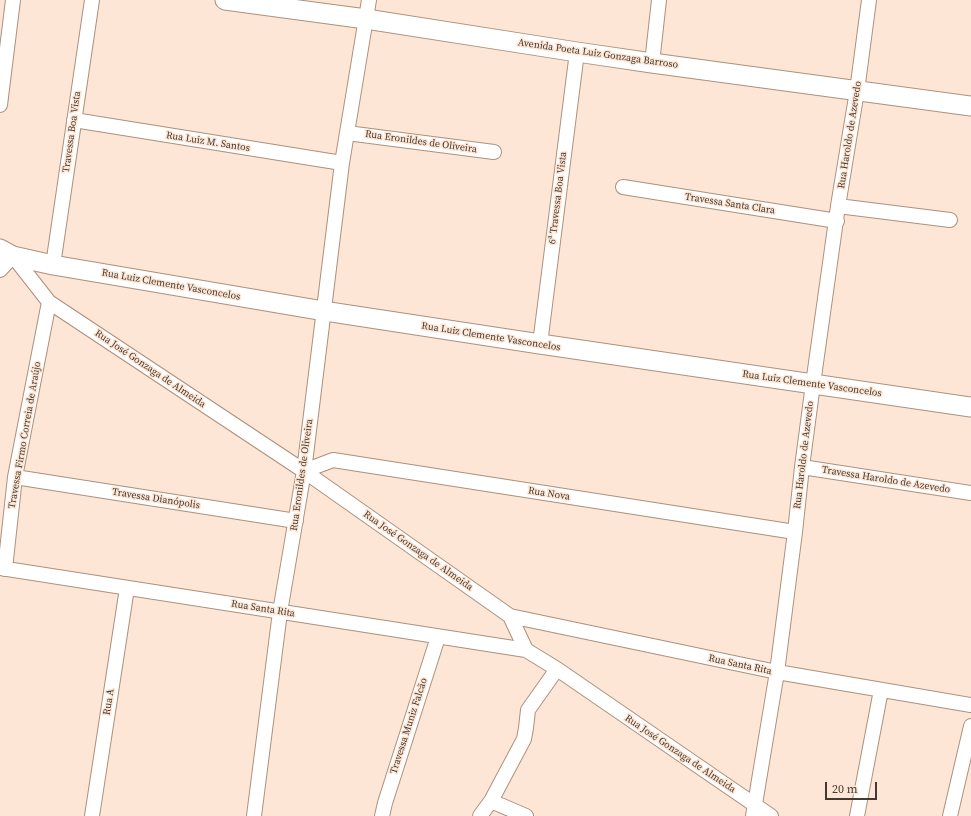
<!DOCTYPE html>
<meta charset="utf-8">
<style>
body{margin:0}
#map{position:relative;width:971px;height:816px;overflow:hidden;background:#fde6d5;font-family:"Source Serif 4",serif}
canvas{display:block}
.scale{position:absolute;left:825px;top:782px;width:52px;height:18px;box-sizing:border-box;border:2px solid #443930;border-top:0;padding-left:5px;font-size:12px;line-height:14px;white-space:nowrap;color:#443930;-webkit-text-stroke:3px #fde6d5;paint-order:stroke}
</style>
<div id="map">
<canvas width="971" height="816"></canvas>
<div class="scale">20 m</div>
</div>
<script>
const context = document.querySelector('canvas').getContext('2d');
context.lineJoin = 'round';
function shape(rows) {
  const path = new Path2D();
  for (const r of rows) {
    path.moveTo(r[0], r[1]);
    for (let i = 2; i < r.length; i += 2) path.lineTo(r[i], r[i + 1]);
  }
  return path;
}
function strokePath(path, color, width, dash) {
  context.strokeStyle = color;
  context.lineWidth = width;
  context.lineCap = dash ? 'butt' : 'round';
  context.setLineDash(dash || []);
  context.stroke(path);
}
function label(font, color, halo, rows, align = 'center') {
  context.font = font + ' "Source Serif 4",serif';
  context.lineWidth = 3;
  context.setLineDash([]);
  context.textBaseline = 'middle';
  context.strokeStyle = halo;
  context.fillStyle = color;
  for (const [text, x, y, turn = 0] of rows) {
    context.save();
    context.translate(x, y);
    context.rotate((+turn || 0) * Math.PI / 180);
    context.textAlign = isNaN(turn) ? turn : align;
    if (halo) context.strokeText(text, 0, 0);
    context.fillText(text, 0, 0);
    context.restore();
  }
}
const street = shape([
 [652,63,659,0],
 [0,105,13,0],
 [74,120,342,163],
 [347,133,494,152],
 [623,187,837,221],
 [838,206,950,220],
 [53,265,92,0],
 [0,270,13,256,49,302,304,471,510,616,526,650,557,669,771,816],
 [540,344,577,52],
 [802,467,971,493],
 [304,471,333,460,795,532],
 [15,477,296,521],
 [0,568,526,650],
 [5,569,15,477,49,302],
 [510,616,777,672,971,705],
 [491,801,526,816],
 [92,816,127,588],
 [254,816,280,612,304,471,342,163,369,0],
 [382,816,385,803,438,637],
 [480,816,491,801,524,739,526,728,528,710,557,669],
 [753,816,777,672,795,532,802,467,813,384,838,206,857,91,869,0],
 [857,816,881,690],
 [950,816,971,726]
]);
const secondary = shape([
 [225,0,366,19,577,52,652,63,971,106],
 [0,249,13,256,53,265,324,311,540,344,971,407]
]);
strokePath(street, '#ac917d', 16);
strokePath(secondary, '#ac917d', 21);
strokePath(street, '#fff', 14);
strokePath(secondary, '#fff', 19);
label('10px', '#443930', '#fde6d5', [
 ["Avenida Poeta Luiz Gonzaga Barroso",598,54,8],
 ["Travessa Boa Vista",72,132,-82],
 ["Rua Haroldo de Azevedo",850,135,-81],
 ["Rua Luiz M. Santos",208,142,9],
 ["Rua Eronildes de Oliveira",421,142,8],
 ["6ª Travessa Boa Vista",558,198,-83],
 ["Travessa Santa Clara",730,204,9],
 ["Rua Luiz Clemente Vasconcelos",171,285,10],
 ["Rua Luiz Clemente Vasconcelos",491,337,9],
 ["Rua José Gonzaga de Almeida",150,369,34],
 ["Rua Luiz Clemente Vasconcelos",812,384,8],
 ["Travessa Firmo Correia de Araújo",25,435,-80],
 ["Rua Haroldo de Azevedo",804,455,-83],
 ["Rua Eronildes de Oliveira",302,475,-82],
 ["Travessa Haroldo de Azevedo",886,480,9],
 ["Rua Nova",549,494,9],
 ["Travessa Dianópolis",156,499,9],
 ["Rua José Gonzaga de Almeida",418,551,35],
 ["Rua Santa Rita",263,609,9],
 ["Rua Santa Rita",740,665,12],
 ["Rua A",109,702,-81],
 ["Travessa Muniz Falcão",409,726,-72],
 ["Rua José Gonzaga de Almeida",680,754,34]
]);
</script>
